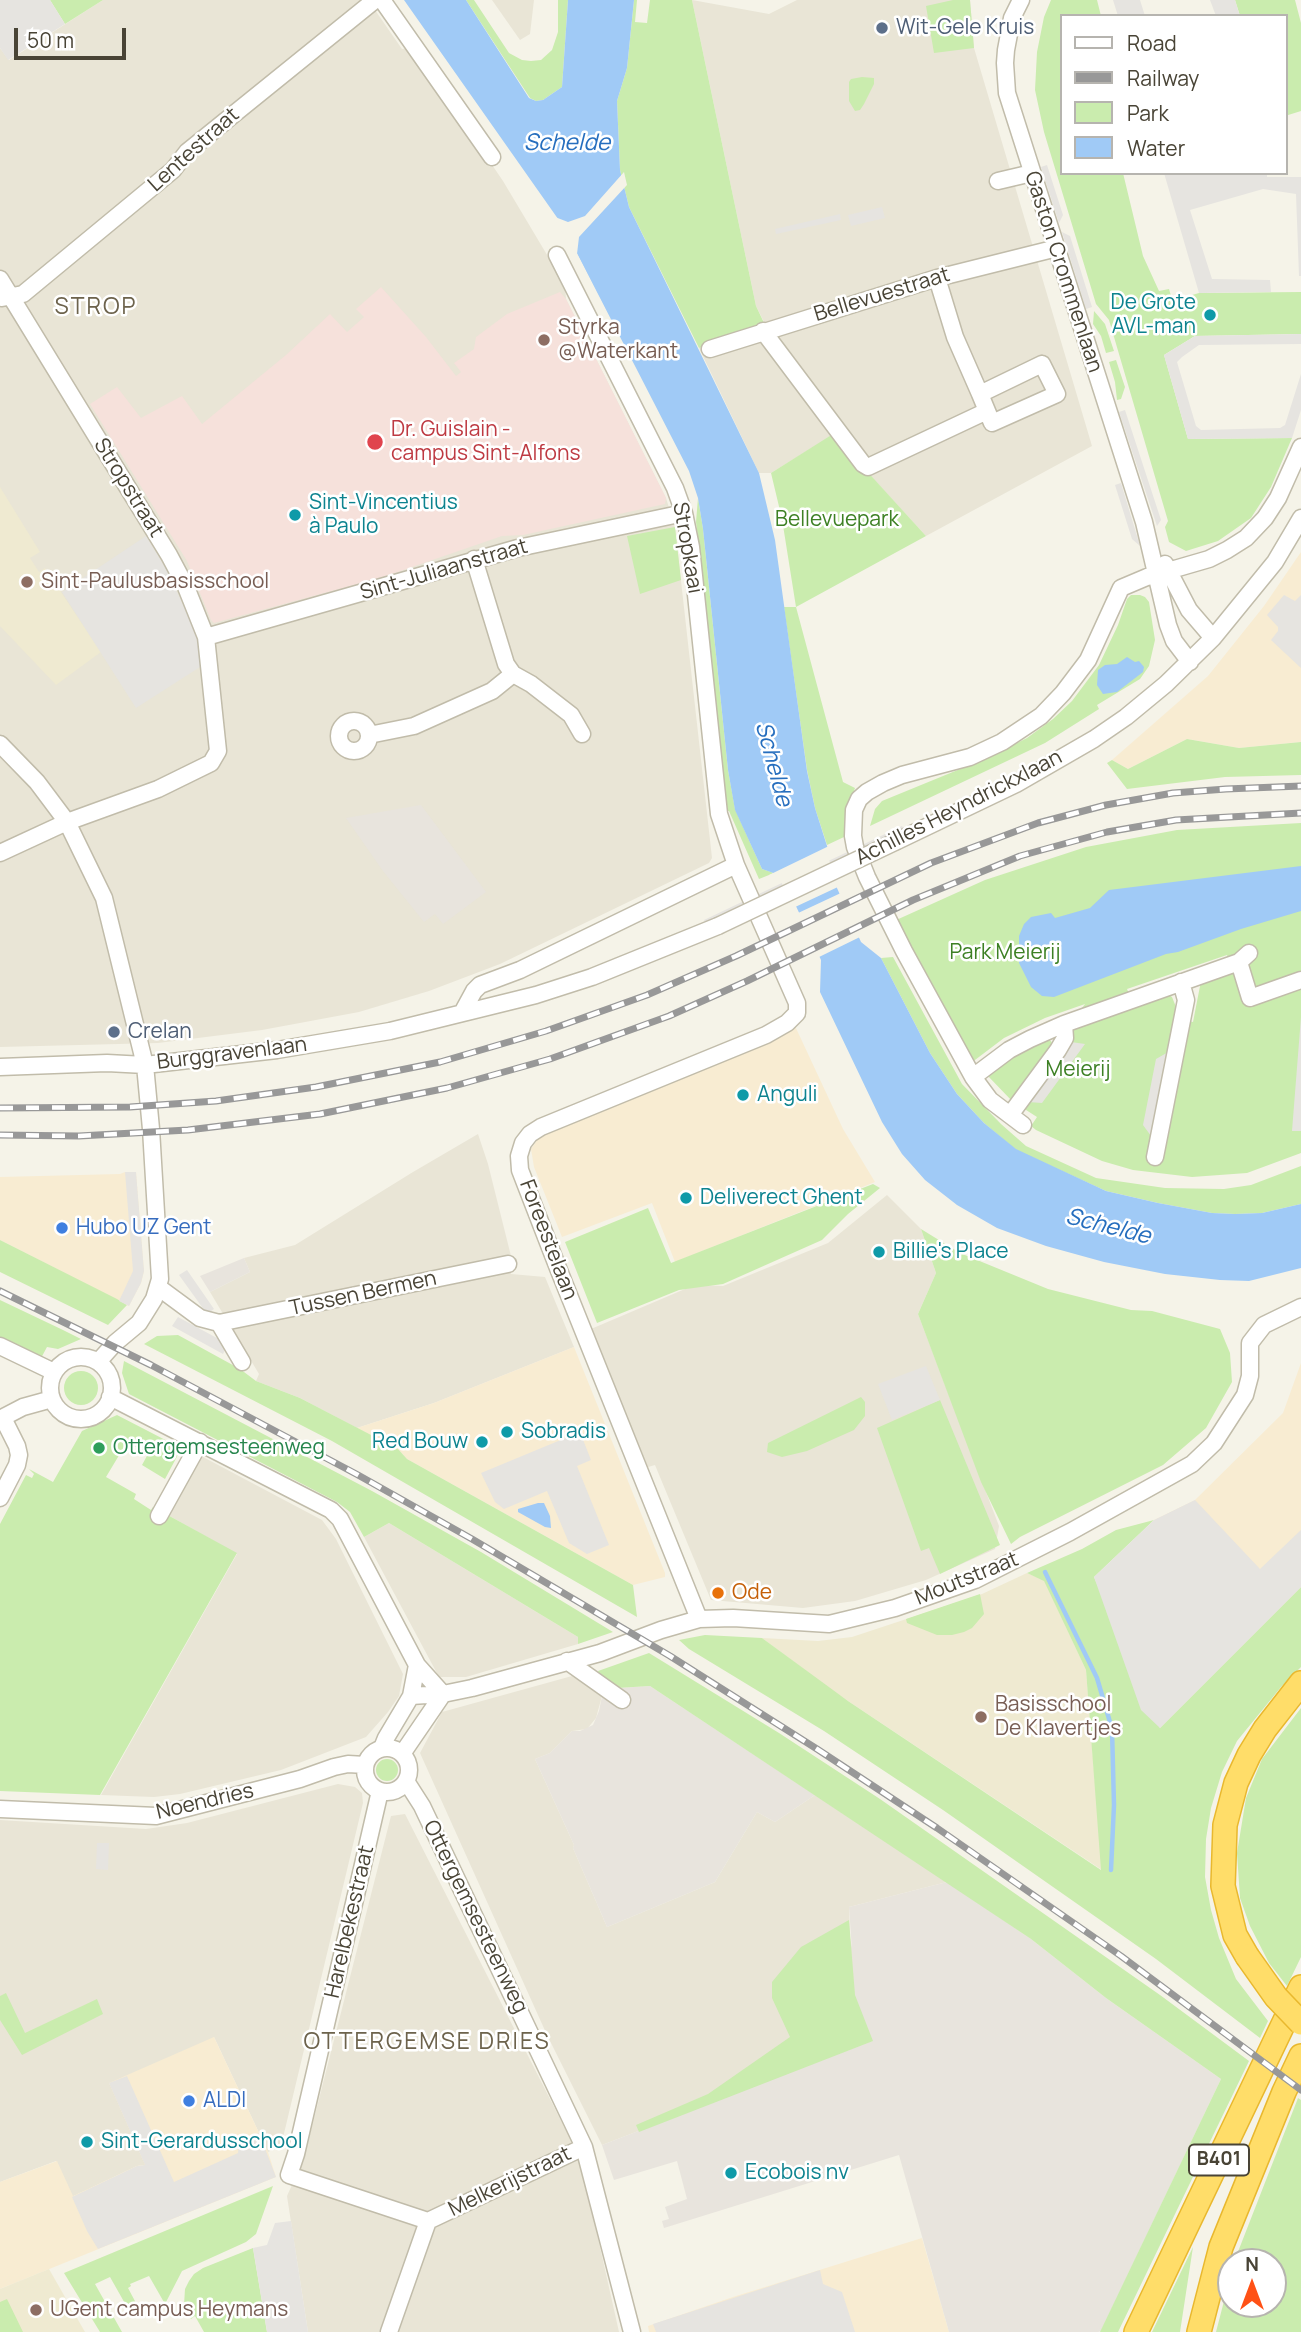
<!DOCTYPE html>
<meta charset="utf-8">
<style>
body{margin:0}
#map{position:relative;width:1301px;height:2332px;overflow:hidden;background:#f5f3e8;font-family:Manrope,sans-serif}
canvas{display:block}
.legend{position:absolute;left:1060px;top:14px;width:228px;height:161px;box-sizing:border-box;background:#fff;border:2px solid #b6b4af;margin:0;padding:9px 12px;list-style:none;font-size:21px;color:#494436}
.legend li{display:flex;align-items:center;gap:14px;height:35px}
.legend b{width:35px;border:2px solid #b6b4af}
.north{position:absolute;left:1217px;top:2248px;width:70px;height:70px;box-sizing:border-box;background:#fff;border:2px solid #b6b4af;border-radius:50%;rotate:0deg;font-size:19px;font-weight:700;line-height:28px;text-align:center;color:#494436}
.north::after{content:'';display:block;margin:auto;width:24px;height:32px;background:#ff5115;clip-path:polygon(50% 0,100% 100%,50% 72%,0 100%)}
.scale{position:absolute;left:14px;top:28px;width:112px;height:32px;box-sizing:border-box;border:4px solid #494436;border-top:0;padding-left:9px;font-size:21px;line-height:24px;white-space:nowrap;color:#494436;-webkit-text-stroke:5px #fff;paint-order:stroke}
</style>
<div id="map">
<canvas width="1301" height="2332"></canvas>
<ul class="legend">
<li><b style="height:9px;background:#fff"></b>Road</li>
<li><b style="height:9px;background:#989898"></b>Railway</li>
<li><b style="height:19px;background:#caecae"></b>Park</li>
<li><b style="height:19px;background:#a0caf6"></b>Water</li>
</ul>
<div class="north">N</div>
<div class="scale">50 m</div>
</div>
<script>
const context = document.querySelector('canvas').getContext('2d');
context.lineJoin = 'round';
function fillPath(path, color) {
  context.fillStyle = color;
  context.fill(path, 'evenodd');
}
function shape(rows) {
  const path = new Path2D();
  for (const r of rows) {
    if (r.length === 3) {
      path.moveTo(r[0] + r[2], r[1]);
      path.arc(r[0], r[1], r[2], 0, 2 * Math.PI);
      continue;
    }
    path.moveTo(r[0], r[1]);
    for (let i = 2; i < r.length; i += 2) path.lineTo(r[i], r[i + 1]);
  }
  return path;
}
function strokePath(path, color, width, dash) {
  context.strokeStyle = color;
  context.lineWidth = width;
  context.lineCap = dash ? 'butt' : 'round';
  context.setLineDash(dash || []);
  context.stroke(path);
}
function label(font, color, halo, rows, align = 'center') {
  context.font = font + ' Manrope,sans-serif';
  context.lineWidth = 5;
  context.setLineDash([]);
  context.textBaseline = 'middle';
  context.strokeStyle = halo;
  context.fillStyle = color;
  for (const [text, x, y, turn = 0] of rows) {
    context.save();
    context.translate(x, y);
    context.rotate((+turn || 0) * Math.PI / 180);
    context.textAlign = isNaN(turn) ? turn : align;
    if (halo) context.strokeText(text, 0, 0);
    context.fillText(text, 0, 0);
    context.restore();
  }
}
fillPath(shape([
 [103,0,368,0,402,49,409,48,454,109,503,181,565,285,566,299,666,498,675,527,712,858,709,863,500,964,429,991,359,1012,262,1030,158,1043,0,1047,0,48,9,60],
 [492,0,534,0,530,34,520,40],
 [692,0,769,14,797,0,970,0,974,48,1092,446,926,536,833,435,771,473,759,473,699,348,765,324,756,306],
 [478,1134,488,1164,511,1256,511,1274,545,1277,574,1347,434,1403,357,1428,300,1398,256,1381,259,1374,210,1292,250,1272,244,1258,295,1245,413,1172],
 [887,1195,921,1229,936,1273,918,1314,999,1526,995,1549,926,1580,855,1601,803,1608,711,1600,655,1465,648,1467,591,1329,685,1289,701,1285,723,1286,828,1243],
 [203,1457,322,1520,336,1539,403,1674,399,1696,388,1712,366,1737,281,1770,180,1794,154,1797,101,1795,237,1554,166,1514,198,1459],
 [389,1523,578,1637,578,1644,466,1677,439,1677,364,1537],
 [572,1676,602,1696,596,1718,587,1729,572,1731,550,1753,535,1759,574,1845,573,1848,607,1927,715,1882,757,1812,775,1822,815,1795,947,1882,849,1907,850,1938,873,2041,602,2145,547,2035,420,1753,442,1712],
 [338,1784,355,1787,362,1793,363,1803,281,2146,268,2152,214,2037,145,2165,137,2166,72,2197,56,2161,0,2182,0,1820,146,1829,187,1823],
 [405,1814,580,2158,619,2332,308,2332,287,2196,304,2158,391,1816]
]), '#e9e5d6');
fillPath(shape([
 [1301,552,1301,742,1239,748,1187,739,1128,769,1112,760,1208,676,1264,606],
 [795,1026,843,1129,875,1182,675,1262,652,1203,562,1237,534,1167,531,1149,540,1136],
 [125,1172,136,1172,144,1271,141,1283,129,1306,0,1240,0,1177,120,1174],
 [574,1347,665,1573,665,1577,633,1585,407,1459,398,1449,357,1428,434,1403],
 [1301,1363,1301,1587,1160,1728,1154,1520,1195,1500,1283,1413],
 [214,2037,268,2152,276,2177,0,2289,0,2182,57,2161,73,2196,137,2166,145,2165,109,2083],
 [922,2238,949,2332,649,2332,648,2326,733,2297]
]), '#f8ecd2');
fillPath(shape([
 [421,805,486,892,443,924,435,914,424,922,383,871,346,818],
 [244,1258,250,1272,210,1292,200,1276],
 [650,1686,815,1795,775,1822,757,1812,715,1882,607,1927,573,1848,574,1845,535,1759,550,1753,572,1731,580,1731,593,1725,599,1711,602,1696,616,1706,617,1688],
 [947,1882,1031,1939,1106,1998,1221,2079,1101,2331,1098,2332,949,2332,899,2155,664,2228,662,2221,669,2219,665,2207,687,2199,677,2161,614,2180,602,2145,872,2041,855,1995,849,1907]
]), '#e8e4dd');
fillPath(shape([
 [0,487,40,552,30,558,39,572,45,568,101,652,56,685,0,626],
 [1027,1573,1044,1580,1086,1670,1102,1870,830,1689,762,1638,818,1641,852,1637,982,1594],
 [49,2269,85,2332,0,2332,0,2289]
]), '#efead1');
fillPath(shape([
 [381,287,426,337,456,376,461,372,454,363,474,349,476,337,507,314,560,292,566,299,666,498,665,504,523,535,502,536,383,577,214,623,211,620,187,561,90,404,117,387,141,418,182,396,202,424,286,355,330,314,347,332,364,317,356,309]
]), '#f6e1db');
fillPath(shape([
 [50,0,103,0,65,24],
 [466,0,474,0,509,53,522,60,531,61,541,60,552,50,558,32,558,0,568,0,562,87,543,100,536,101,530,98],
 [634,0,637,0,635,22,647,23,650,0,692,0,756,306,765,325,699,348,629,207,620,170,617,101,627,68],
 [953,0,970,0,974,48,934,53,926,6],
 [1051,0,1097,0,1101,16,1061,16,1061,173,1123,173,1143,256,1159,291,1169,289,1174,306,1192,302,1192,295,1199,293,1301,292,1301,334,1195,336,1164,355,1188,439,1292,438,1271,487,1251,518,1218,541,1186,551,1169,542,1165,527,1168,521,1109,320,1096,304,1044,132,1035,90,1037,52,1044,17],
 [1235,0,1295,0,1301,23,1301,111,1285,116,1285,16,1240,16],
 [862,77,874,78,874,84,864,104,860,110,855,111,849,101,849,82,851,79],
 [1094,311,1105,324,1114,351,1106,353,1101,336,1093,324],
 [1116,360,1125,387,1121,399,1117,400,1115,382,1109,362],
 [833,434,926,536,796,607,843,782,855,788,846,813,844,837,827,845,815,808,807,770,784,607,796,607,782,519,771,473],
 [698,498,703,529,728,770,735,809,762,869,774,873,759,879,729,811,726,811,697,547,699,546,696,522],
 [675,527,681,580,640,594,627,536],
 [1131,595,1140,595,1145,597,1149,602,1155,640,1149,666,1140,679,1097,705,1099,709,1045,743,870,826,875,809,882,801,987,758,1027,738,1053,719,1072,701,1099,665,1118,625,1127,599],
 [1187,739,1239,748,1301,742,1301,775,1225,777,1127,789,1107,763,1112,760,1128,769],
 [1301,823,1301,1153,1247,1173,1192,1177,1133,1170,1102,1161,1036,1130,1031,1126,1037,1117,1012,1101,987,1075,1013,1054,1045,1039,1051,1041,1053,1046,1085,1004,1045,1018,1004,1038,971,1063,894,921,985,880,1086,847,1177,830],
 [1227,955,1232,971,1201,981,1193,1022,1177,1018,1178,1012,1172,997,1168,994,1134,1006,1127,989],
 [893,957,962,1084,1001,1124,1026,1146,1096,1178,1165,1188,1224,1189,1251,1185,1301,1166,1301,1204,1262,1213,1235,1214,1212,1213,1158,1203,1106,1191,1016,1150,984,1123,957,1094,930,1053,881,958],
 [873,1184,880,1188,848,1214,822,1240,723,1284,679,1290,597,1323,565,1242,648,1208,671,1263],
 [921,1229,960,1253,1048,1289,1131,1310,1152,1311,1220,1329,1230,1353,1232,1382,1206,1428,1163,1465,1020,1537,1011,1544,981,1482,918,1314,936,1273],
 [0,1240,117,1299,127,1305,108,1325,0,1272],
 [0,1300,63,1330,81,1339,58,1349,47,1347,40,1360,0,1342],
 [178,1335,240,1369,256,1381,300,1398,398,1449,407,1459,633,1585,637,1617,332,1441,144,1344,157,1336],
 [124,1361,372,1491,481,1552,613,1632,578,1644,578,1637,389,1523,364,1537,350,1512,337,1502,129,1394,122,1373],
 [81,1388,17],
 [861,1397,865,1402,865,1416,854,1430,807,1451,782,1457,767,1452,768,1443],
 [940,1400,1000,1545,940,1574,929,1548,921,1551,877,1428],
 [117,1415,177,1446,180,1451,165,1479,142,1465,148,1454,127,1442,106,1477,136,1494,134,1499,151,1510,153,1507,237,1553,100,1795,0,1791,0,1524,26,1475,32,1478,34,1474,29,1469,53,1482,82,1431],
 [1154,1520,1094,1577,1160,1728,1301,1587,1301,1667,1281,1687,1237,1741,1222,1772,1211,1808,1206,1839,1205,1877,1211,1910,1219,1938,1236,1979,1268,2021,1260,2038,1156,1959,943,1810,824,1731,689,1649,679,1640,705,1635,762,1638,848,1701,1101,1870,1086,1670,1044,1581,1027,1573,1082,1549,1116,1530],
 [980,1594,984,1614,972,1628,964,1632,952,1635,937,1635,907,1623,906,1619],
 [649,1653,779,1733,880,1799,1160,1995,1249,2061,1118,2332,1100,2332,1221,2079,1106,1998,1031,1939,650,1686,617,1688,599,1676,598,1671],
 [1301,1708,1301,1957,1287,1986,1269,1963,1250,1926,1240,1898,1237,1853,1246,1798,1262,1759],
 [387,1770,11],
 [849,1920,855,1995,873,2041,639,2132,636,2125,708,2094,790,2037,772,1998,772,1982,801,1947],
 [6,1993,25,2033,97,1999,103,2014,22,2055,0,2020,0,1996],
 [1298,2098,1301,2100,1301,2332,1216,2332,1231,2274,1231,2304,1273,2304,1273,2262,1234,2262],
 [273,2186,256,2234,246,2242,182,2271,165,2304,149,2276,130,2284,131,2286,128,2288,136,2303,127,2307,110,2277,95,2284,122,2332,100,2332,64,2273],
 [1193,2247,1180,2332,1152,2332],
 [253,2248,267,2332,204,2332,195,2316,191,2319,184,2305,185,2289,189,2281,194,2274,203,2268],
 [7,2299,23,2332,0,2332,0,2302]
]), '#caecae');
fillPath(shape([
 [0,0,50,0,65,24,8,60,0,48],
 [1113,0,1140,0,1145,16,1118,16],
 [1210,0,1235,0,1240,16,1216,16],
 [1047,165,1063,215,1059,223,1041,167],
 [1164,173,1267,173,1267,177,1301,177,1301,276,1299,276,1296,194,1263,189,1190,210,1212,279,1270,280,1271,292,1199,293],
 [882,207,885,218,851,226,848,215],
 [840,214,841,220,776,234,775,229],
 [1062,232,1070,236,1092,307,1086,309],
 [1301,334,1301,344,1199,345,1182,357,1177,362,1196,426,1201,430,1280,428,1285,425,1301,374,1301,410,1292,438,1188,439,1164,355,1195,336],
 [1125,410,1161,520,1157,526,1119,412],
 [1121,483,1140,546,1132,539,1115,485],
 [146,536,166,569,197,634,200,667,136,708,62,592],
 [1284,595,1295,601,1301,595,1301,668,1271,640,1278,631,1278,627,1267,615],
 [902,826,904,830,706,924,704,920],
 [1301,1017,1301,1131,1292,1131],
 [1071,1042,1085,1044,1042,1103,1028,1102],
 [1170,1051,1151,1136,1143,1125,1156,1059],
 [125,1172,136,1172,144,1271,141,1283,129,1306,119,1301,133,1271],
 [187,1270,214,1309,207,1314,179,1275],
 [178,1317,228,1344,223,1354,172,1326],
 [926,1366,940,1400,892,1420,878,1384],
 [580,1432,591,1460,577,1466,609,1545,587,1554,569,1543,547,1491,504,1509,495,1502,481,1473],
 [1195,1500,1260,1569,1301,1530,1301,1587,1160,1728,1141,1710,1094,1577,1154,1520],
 [97,1843,109,1843,108,1870,96,1869],
 [127,2076,174,2182,238,2153,239,2142,259,2133,276,2177,98,2249,87,2231,72,2197,137,2166,145,2165,109,2083],
 [291,2221,308,2332,267,2332,253,2248,267,2245,275,2223],
 [820,2270,823,2284,842,2292,855,2332,656,2332,653,2324]
]), '#e6e4e0');
fillPath(shape([
 [404,0,466,0,529,98,536,101,543,100,562,87,568,0,634,0,627,68,617,101,620,170,629,207,759,473,775,540,807,771,815,808,828,849,825,861,861,942,881,958,930,1053,957,1094,984,1123,1016,1149,1106,1191,1158,1203,1212,1213,1235,1214,1262,1213,1301,1204,1301,1268,1249,1281,1220,1280,1165,1274,1104,1262,1046,1246,997,1228,957,1205,925,1180,902,1154,882,1122,820,992,821,960,782,876,762,869,735,810,728,770,703,529,698,498,689,471,563,226],
 [1127,657,1135,662,1139,661,1144,667,1143,672,1117,692,1103,694,1097,685,1098,670,1105,665,1117,664],
 [1301,866,1301,911,1241,929,1178,952,1166,954,1054,997,1042,996,1031,987,1019,963,1019,936,1024,924,1031,917,1051,913,1055,918,1090,908,1109,890],
 [538,1503,544,1503,550,1516,551,1528,545,1527,518,1512,518,1509]
]), '#a0caf6');
fillPath(shape([
 [429,42,439,51,555,217,568,222,585,216,624,172,627,185,579,237,577,254,680,457,683,467,560,228],
 [831,845,829,860,840,886,793,908,780,879,769,875],
 [843,892,862,936,817,958,796,914]
]), '#f5f3e8');
strokePath(shape([
 [1045,1572,1097,1678,1112,1729,1114,1805,1111,1870]
]), '#a0caf6', 4.5);
const minor = shape([
 [382,0,492,157],
 [1021,0,1012,18,1006,50,1005,63,1007,93,1144,522,1168,625,1174,641,1190,662],
 [998,181,1032,173],
 [557,255,675,488,684,513,691,547,719,814,736,865,797,1003,797,1013,787,1023,766,1035,541,1127,530,1134,523,1143,519,1156,520,1170,558,1268,699,1619],
 [937,278,955,337,980,394],
 [0,279,169,555,186,587,206,637,218,751,211,763,158,789,67,822,0,853],
 [2,298,23,294,173,170,187,152,375,0],
 [763,331,863,464,868,467,987,411],
 [710,349,937,278,1057,248],
 [1042,364,1057,394,992,423,980,394,1042,364],
 [474,559,506,664,513,674,531,684,571,715,582,734],
 [1165,564,1189,610,1213,638],
 [206,637,518,548,684,513],
 [354,736,15],
 [369,735,414,726,492,691,513,674],
 [0,744,37,782,67,822,104,898,145,1065,151,1129,160,1279,154,1299,139,1323,115,1343,98,1362],
 [897,841,1016,784,1094,739,1126,717,1166,684,1213,638,1275,562,1301,518],
 [1239,962,1250,998,1301,980],
 [462,1013,474,991,480,985,520,970,736,865],
 [0,1067,107,1063,145,1065,277,1050,390,1031,536,995,592,977,718,926],
 [973,1077,1009,1050,1030,1039,1064,1024,1239,962,1249,953],
 [1010,1115,1058,1050,1065,1038,1064,1024],
 [1023,1125,990,1100,973,1077,904,951,867,877,855,847,853,836,854,810,859,799,867,792,883,783,902,775,970,757,1002,742,1041,716,1063,693,1088,660,1121,588,1147,577,1209,559,1227,550,1246,538,1265,518,1278,498,1301,447],
 [1155,1157,1186,1000,1181,982],
 [158,1287,200,1318,219,1323,508,1264],
 [219,1323,242,1362],
 [0,1346,54,1372],
 [81,1388,31],
 [110,1397,331,1510,340,1519,417,1665,443,1694],
 [0,1419,23,1407,52,1399],
 [0,1498,17,1465,19,1455,17,1446,3,1418],
 [159,1516,200,1442],
 [567,1661,622,1700],
 [411,1696,443,1694,472,1688,600,1653,661,1630,699,1619,733,1618,829,1624,895,1608,975,1580,1070,1532,1192,1464,1214,1443,1245,1395,1250,1376,1250,1343,1264,1325,1301,1307],
 [382,1748,386,1738,411,1696,417,1665],
 [387,1770,22],
 [402,1754,443,1694],
 [406,1781,422,1806,584,2147,632,2332],
 [380,1791,296,2154,289,2175,428,2221],
 [0,1809,156,1816,300,1779,334,1767,348,1764,365,1765],
 [389,2332,428,2221,584,2147]
]);
const highway = shape([
 [1247,1956,1235,1935,1223,1886,1225,1825,1236,1783,1249,1755,1265,1729,1301,1683],
 [1136,2332,1301,1987],
 [1199,2332,1221,2247,1284,2092,1301,2056]
]);
strokePath(minor, '#c1bcaa', 19);
strokePath(highway, '#e9b82e', 26);
strokePath(minor, '#fff', 16);
strokePath(highway, '#ffdd69', 23);
const rail = shape([
 [0,1108,130,1107,216,1101,316,1087,440,1062,546,1031,647,995,736,956,931,863,1038,823,1106,805,1173,793,1226,789,1301,786],
 [0,1135,79,1136,188,1130,320,1114,447,1088,550,1059,669,1016,747,981,913,900,1020,856,1107,832,1176,820,1301,813],
 [0,1291,151,1365,358,1475,472,1539,670,1656,817,1749,937,1828,1121,1956,1301,2090]
]);
strokePath(rail, '#989898', 7);
strokePath(rail, '#fff', 4.5, [13]);
const minorBridge = shape([
 [718,926,897,841]
]);
const highwayBridge = shape([
 [1247,1956,1276,1997,1301,2023]
]);
strokePath(minorBridge, '#c1bcaa', 19, []);
strokePath(highwayBridge, '#e9b82e', 26, []);
strokePath(minorBridge, '#fff', 16);
strokePath(highwayBridge, '#ffdd69', 23);
for (const [x, y, r, color] of [
 [882,28,7,"#5c6f8a"],
 [1210,315,7,"#0f9aa8"],
 [544,340,7,"#8d6e63"],
 [375,442,9,"#e0444e"],
 [295,515,7,"#0f9aa8"],
 [27,582,7,"#8d6e63"],
 [114,1032,7,"#5c6f8a"],
 [743,1095,7,"#0f9aa8"],
 [686,1198,7,"#0f9aa8"],
 [62,1228,7,"#3f7fe0"],
 [879,1252,7,"#0f9aa8"],
 [507,1432,7,"#0f9aa8"],
 [482,1442,7,"#0f9aa8"],
 [99,1448,7,"#2e9e5b"],
 [718,1593,7,"#e8710a"],
 [981,1717,7,"#8d6e63"],
 [189,2101,7,"#3f7fe0"],
 [87,2142,7,"#0f9aa8"],
 [731,2173,7,"#0f9aa8"],
 [36,2310,7,"#8d6e63"]
]) {
  const dot = new Path2D();
  dot.arc(x, y, r, 0, 2 * Math.PI);
  context.fillStyle = color;
  context.fill(dot);
  strokePath(dot, '#fff', 2.5);
}
for (const [x, y, w] of [
 [1219,2160,60]
]) {
  const box = new Path2D();
  box.roundRect(x - w / 2, y - 15.5, w, 31, 5);
  context.fillStyle = '#fff';
  context.fill(box);
  strokePath(box, '#494436', 2);
}
label('bold 19px', '#494436', null, [
 ["B401",1219,2160]
]);
label('21px', '#4e5e75', '#fff', [
 ["Wit-Gele Kruis",896,28],
 ["Crelan",128,1032]
], 'left');
label('21px', '#494436', '#fff', [
 ["Lentestraat",194,150,-42],
 ["Gaston Crommenlaan",1063,272,72],
 ["Bellevuestraat",882,295,-17],
 ["Stropstraat",128,488,58],
 ["Stropkaai",687,548,80],
 ["Sint-Juliaanstraat",444,570,-16],
 ["Achilles Heyndrickxlaan",959,808,-27],
 ["Burggravenlaan",232,1054,-7],
 ["Foreestelaan",548,1240,69],
 ["Tussen Bermen",363,1294,-12],
 ["Moutstraat",967,1579,-22],
 ["Noendries",205,1802,-13],
 ["Ottergemsesteenweg",475,1917,64],
 ["Harelbekestraat",350,1922,-77],
 ["Melkerijstraat",510,2182,-26]
]);
label('21px', '#0d838f', '#fff', [
 ["De Grote",1196,303,"right"],
 ["AVL-man",1196,327,"right"],
 ["Sint-Vincentius",309,503],
 ["à Paulo",309,527],
 ["Anguli",757,1095],
 ["Deliverect Ghent",700,1198],
 ["Billie's Place",893,1252],
 ["Sobradis",521,1432],
 ["Red Bouw",468,1442,"right"],
 ["Sint-Gerardusschool",101,2142],
 ["Ecobois nv",745,2173]
], 'left');
label('21px', '#785e54', '#fff', [
 ["Styrka",558,328],
 ["@Waterkant",558,352],
 ["Sint-Paulusbasisschool",41,582],
 ["Basisschool",995,1705],
 ["De Klavertjes",995,1729],
 ["UGent campus Heymans",50,2310]
], 'left');
label('21px', '#be3a42', '#fff', [
 ["Dr. Guislain -",391,430],
 ["campus Sint-Alfons",391,454]
], 'left');
label('21px', '#3d8024', '#fff', [
 ["Bellevuepark",837,520],
 ["Park Meierij",1005,953],
 ["Meierij",1078,1070]
]);
label('21px', '#366cbe', '#fff', [
 ["Hubo UZ Gent",76,1228],
 ["ALDI",203,2101]
], 'left');
label('21px', '#27864d', '#fff', [
 ["Ottergemsesteenweg",113,1448]
], 'left');
label('21px', '#c56008', '#fff', [
 ["Ode",732,1593]
], 'left');
label('italic 23px', '#266ebe', '#fff', [
 ["Schelde",567,144],
 ["Schelde",773,764,75],
 ["Schelde",1108,1227,14]
]);
context.letterSpacing = '2px';
label('23px', '#6d634c', '#fff', [
 ["STROP",96,308],
 ["OTTERGEMSE DRIES",427,2043]
]);
context.letterSpacing = '0px';
</script>
